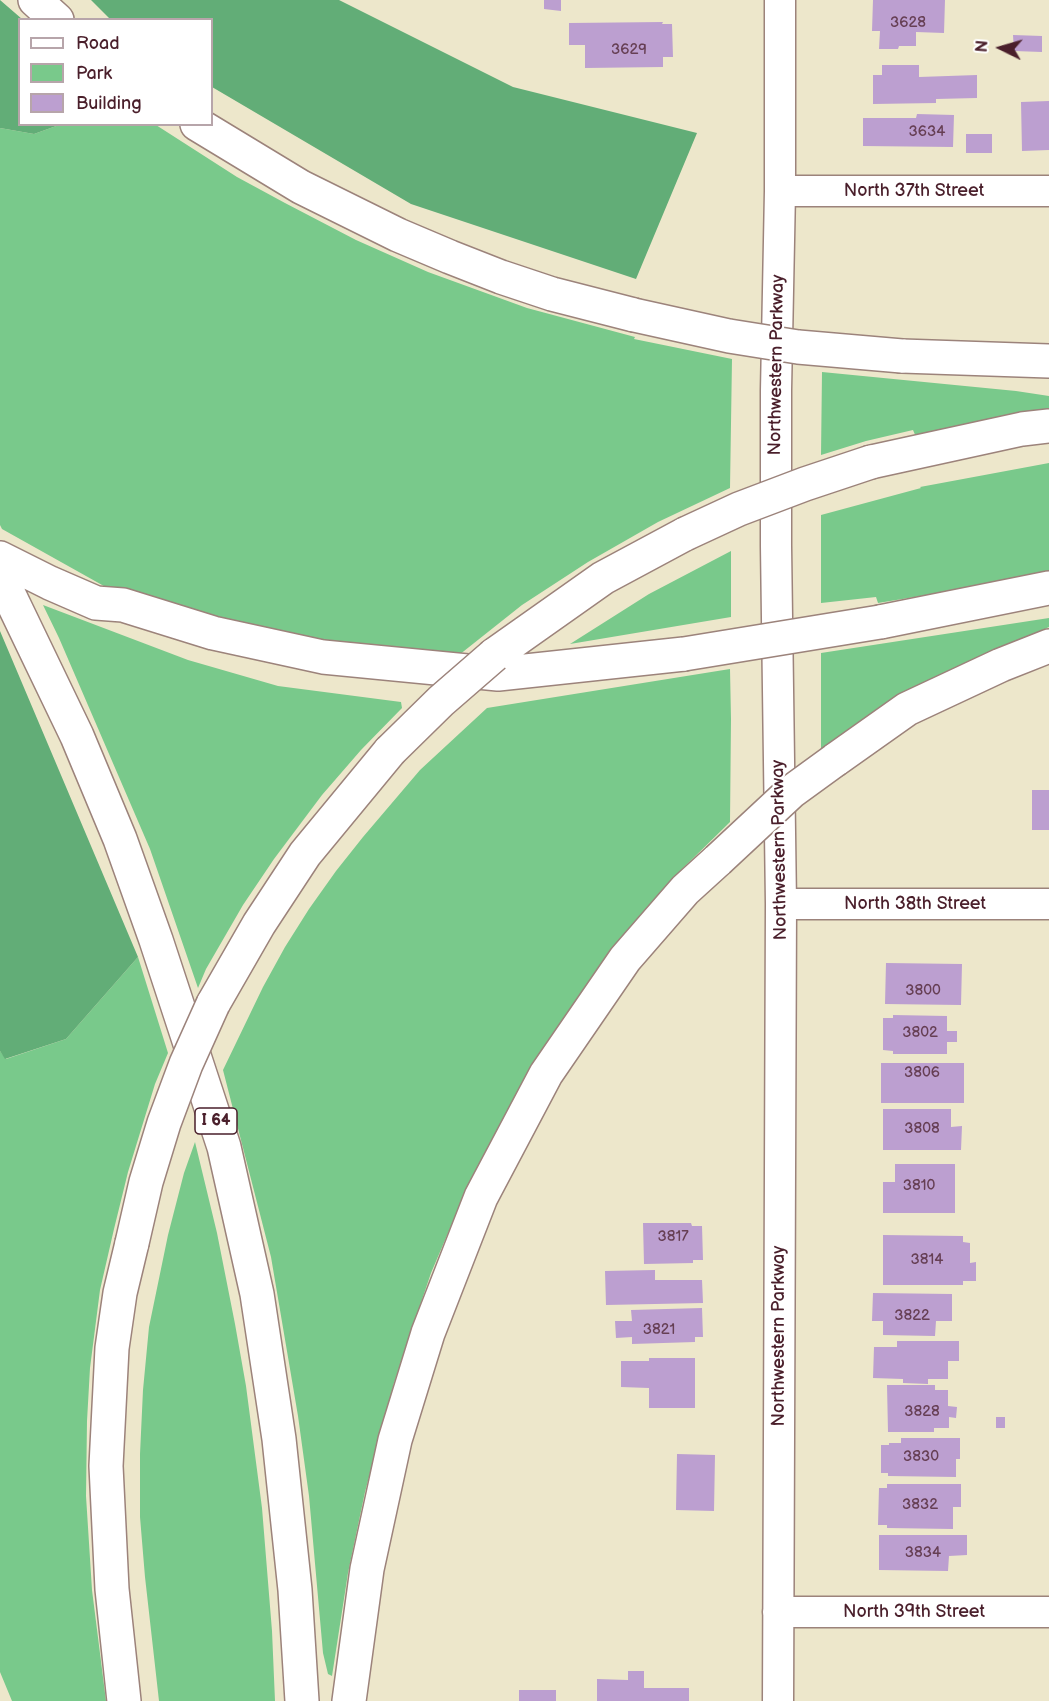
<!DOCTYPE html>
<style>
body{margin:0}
#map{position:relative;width:1049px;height:1701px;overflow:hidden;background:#ede7cb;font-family:"Balsamiq Sans",sans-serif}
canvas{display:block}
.legend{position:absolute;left:18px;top:18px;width:195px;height:108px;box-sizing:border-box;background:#fff;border:2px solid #b7a5aa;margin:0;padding:8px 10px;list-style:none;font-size:18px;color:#4a1f2b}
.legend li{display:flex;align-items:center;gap:12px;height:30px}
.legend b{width:30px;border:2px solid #b7a5aa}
.north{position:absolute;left:971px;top:18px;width:60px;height:60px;-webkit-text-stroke:4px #fff;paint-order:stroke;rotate:275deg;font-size:16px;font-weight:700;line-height:24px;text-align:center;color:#4a1f2b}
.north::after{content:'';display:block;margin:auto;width:21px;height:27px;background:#4a1f2b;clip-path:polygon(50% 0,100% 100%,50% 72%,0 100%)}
</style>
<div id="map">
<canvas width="1049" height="1701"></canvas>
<ul class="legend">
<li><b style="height:8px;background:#fff"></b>Road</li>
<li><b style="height:16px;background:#79c98b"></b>Park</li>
<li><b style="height:16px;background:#bc9fd0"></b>Building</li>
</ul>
<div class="north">N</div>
</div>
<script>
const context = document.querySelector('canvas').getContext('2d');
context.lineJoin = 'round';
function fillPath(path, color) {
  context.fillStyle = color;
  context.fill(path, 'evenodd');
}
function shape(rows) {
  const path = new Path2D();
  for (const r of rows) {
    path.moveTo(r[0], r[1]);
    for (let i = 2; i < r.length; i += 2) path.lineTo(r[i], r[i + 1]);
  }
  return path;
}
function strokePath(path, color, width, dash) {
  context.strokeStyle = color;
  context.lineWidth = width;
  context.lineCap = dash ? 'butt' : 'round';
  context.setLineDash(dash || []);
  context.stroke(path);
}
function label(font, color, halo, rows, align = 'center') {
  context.font = font + ' "Balsamiq Sans",sans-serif';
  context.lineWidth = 4.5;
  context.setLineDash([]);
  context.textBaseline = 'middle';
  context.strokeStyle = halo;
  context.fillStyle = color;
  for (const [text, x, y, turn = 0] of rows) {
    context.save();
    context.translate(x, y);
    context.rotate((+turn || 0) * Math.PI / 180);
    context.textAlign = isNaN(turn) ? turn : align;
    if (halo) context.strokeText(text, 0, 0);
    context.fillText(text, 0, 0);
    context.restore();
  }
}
fillPath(shape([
 [59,125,156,125,237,177,285,203,356,240,428,272,527,308,635,337,634,339,732,359,730,488,658,522,588,562,522,605,459,655,284,638,111,590,2,529,0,525,0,128,34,134],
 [822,372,1016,391,1049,396,1049,412,916,437,913,430,866,441,821,455],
 [1049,463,1049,575,878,603,876,597,821,603,821,515,921,488,920,487],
 [731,551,731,617,570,644,649,594],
 [43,605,188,660,278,686,401,702,402,708,361,750,322,795,274,859,243,905,206,969,198,988,150,849,59,638],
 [1049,618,1049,627,968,665,916,692,821,749,821,653],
 [730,669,731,719,730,822,674,877,676,882,522,1086,492,1139,454,1219,431,1273,394,1383,365,1492,348,1573,332,1676,328,1674,323,1653,309,1496,298,1416,271,1257,223,1070,263,987,285,947,309,909,336,871,363,837,420,770,487,708],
 [138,957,168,1053,155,1084,128,1172,114,1229,100,1290,90,1368,87,1421,86,1496,92,1590,106,1701,12,1701,0,1672,0,1051,6,1059,66,1039],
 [195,1142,217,1233,235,1324,246,1386,262,1508,272,1631,275,1701,159,1701,145,1577,140,1517,140,1454,143,1390,149,1327,168,1235,184,1173]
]), '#79c98b');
fillPath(shape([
 [0,0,22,19,20,20,20,124,59,125,34,134,0,128],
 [91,0,339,0,513,87,697,133,636,279,411,204,212,87,212,20,110,19],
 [0,631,138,957,66,1039,5,1059,0,1051]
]), '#62ad77');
fillPath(shape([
 [544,0,561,0,561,11,544,9],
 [873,0,945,0,944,33,916,32,916,46,899,46,898,49,879,49,880,31,872,31],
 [663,22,662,24,672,24,673,57,663,57,663,67,585,68,585,45,569,45,569,23],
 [1013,35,1042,36,1042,52,1014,51],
 [882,65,919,65,919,77,977,75,977,98,936,99,936,103,873,104,873,75,882,75],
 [1049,101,1049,150,1022,151,1021,102],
 [917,114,954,115,953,147,863,146,863,118,916,118],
 [966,134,992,134,992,153,966,153],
 [1032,790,1049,790,1049,830,1032,830],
 [886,963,962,964,961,1005,885,1004],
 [893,1015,947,1016,947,1031,957,1031,957,1042,947,1042,947,1054,893,1054,893,1051,883,1050,883,1018,893,1018],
 [881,1063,964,1063,964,1103,881,1103],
 [883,1109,951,1109,951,1127,962,1126,961,1150,883,1150],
 [895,1164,955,1164,955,1213,883,1213,883,1182,895,1182],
 [643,1223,691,1223,692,1226,702,1226,703,1260,693,1260,693,1263,644,1264],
 [883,1235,963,1236,963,1242,970,1243,970,1263,976,1262,976,1281,963,1281,963,1285,883,1285],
 [655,1270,655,1280,702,1280,703,1303,606,1305,605,1271],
 [873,1293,952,1294,952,1321,936,1321,935,1336,883,1335,883,1321,872,1321],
 [702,1308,703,1337,695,1337,695,1342,632,1344,632,1337,616,1338,615,1321,632,1321,631,1310],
 [897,1341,959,1341,959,1361,948,1361,948,1379,928,1379,928,1384,903,1383,903,1379,873,1378,874,1347,897,1347],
 [649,1358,695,1358,695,1408,649,1408,649,1388,621,1387,621,1361,649,1361],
 [887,1385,935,1385,935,1390,948,1390,948,1406,957,1407,956,1418,949,1417,949,1428,934,1428,934,1432,888,1432],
 [996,1417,1005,1417,1005,1428,996,1428],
 [901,1438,960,1438,960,1459,956,1459,956,1477,888,1476,888,1473,881,1473,881,1445,889,1445,889,1443,901,1443],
 [677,1454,715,1455,714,1511,676,1510],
 [887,1484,961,1484,961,1507,953,1507,953,1529,887,1528,887,1525,878,1525,879,1488,887,1488],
 [879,1535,967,1535,967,1555,949,1556,948,1571,879,1570],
 [628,1671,644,1671,644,1688,689,1688,689,1701,597,1701,597,1679,628,1680],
 [519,1690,556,1690,556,1701,519,1701]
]), '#bc9fd0');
const minor = shape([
 [780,191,1049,191],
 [781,904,1049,904],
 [778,1612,1049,1612],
 [778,1701,781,904,776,546,776,390,780,191,780,0]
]);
const highway = shape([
 [35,0,57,20],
 [197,124,301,187,398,235,450,257,501,277,552,294,634,315],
 [902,356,1049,361],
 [871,462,1022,429,1049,426],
 [0,558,50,583,96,603,123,605,213,633,323,657,498,674,684,654],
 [0,576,77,736,120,839,156,940,224,1147,257,1294,279,1439,295,1590,302,1701],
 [880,622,1049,588],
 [494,655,603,578,685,534],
 [835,760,907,709,1001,665,1049,646],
 [213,1004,259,924,305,854,390,751],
 [124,1701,112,1589,106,1466,112,1348,120,1293,132,1243],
 [349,1701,367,1569,395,1440,428,1333,481,1197,546,1074,625,959,685,890,718,860]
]);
strokePath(minor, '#9c837b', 33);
strokePath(highway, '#9c837b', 36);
strokePath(minor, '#fff', 30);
strokePath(highway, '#fff', 33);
const highwayBridge = shape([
 [634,315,729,336,798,347,902,356],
 [685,534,739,509,805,484,871,462],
 [684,654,880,622],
 [390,751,441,701,494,655],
 [718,860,791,792,835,760],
 [132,1243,146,1182,164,1123,186,1064,213,1004]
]);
strokePath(highwayBridge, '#9c837b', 36, []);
strokePath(highwayBridge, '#fff', 33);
label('15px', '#663f54', null, [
 ["3628",908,23],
 ["3629",629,50],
 ["3634",927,132],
 ["3800",923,991],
 ["3802",920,1033],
 ["3806",922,1073],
 ["3808",922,1129],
 ["3810",919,1186],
 ["3817",673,1237],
 ["3814",927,1260],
 ["3822",912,1316],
 ["3821",659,1330],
 ["3828",922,1412],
 ["3830",921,1457],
 ["3832",920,1505],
 ["3834",923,1553]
]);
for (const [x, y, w] of [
 [216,1121,42]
]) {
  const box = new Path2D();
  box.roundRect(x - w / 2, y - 13, w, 26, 4.5);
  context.fillStyle = '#fff';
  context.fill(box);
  strokePath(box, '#4a1f2b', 1.5);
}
label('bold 16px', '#4a1f2b', null, [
 ["I 64",216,1121]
]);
label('18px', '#4a1f2b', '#fff', [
 ["North 37th Street",914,191],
 ["Northwestern Parkway",777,365,-89],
 ["Northwestern Parkway",780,850,-91],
 ["North 38th Street",915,904],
 ["Northwestern Parkway",779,1336,-90],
 ["North 39th Street",914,1612]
]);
</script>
